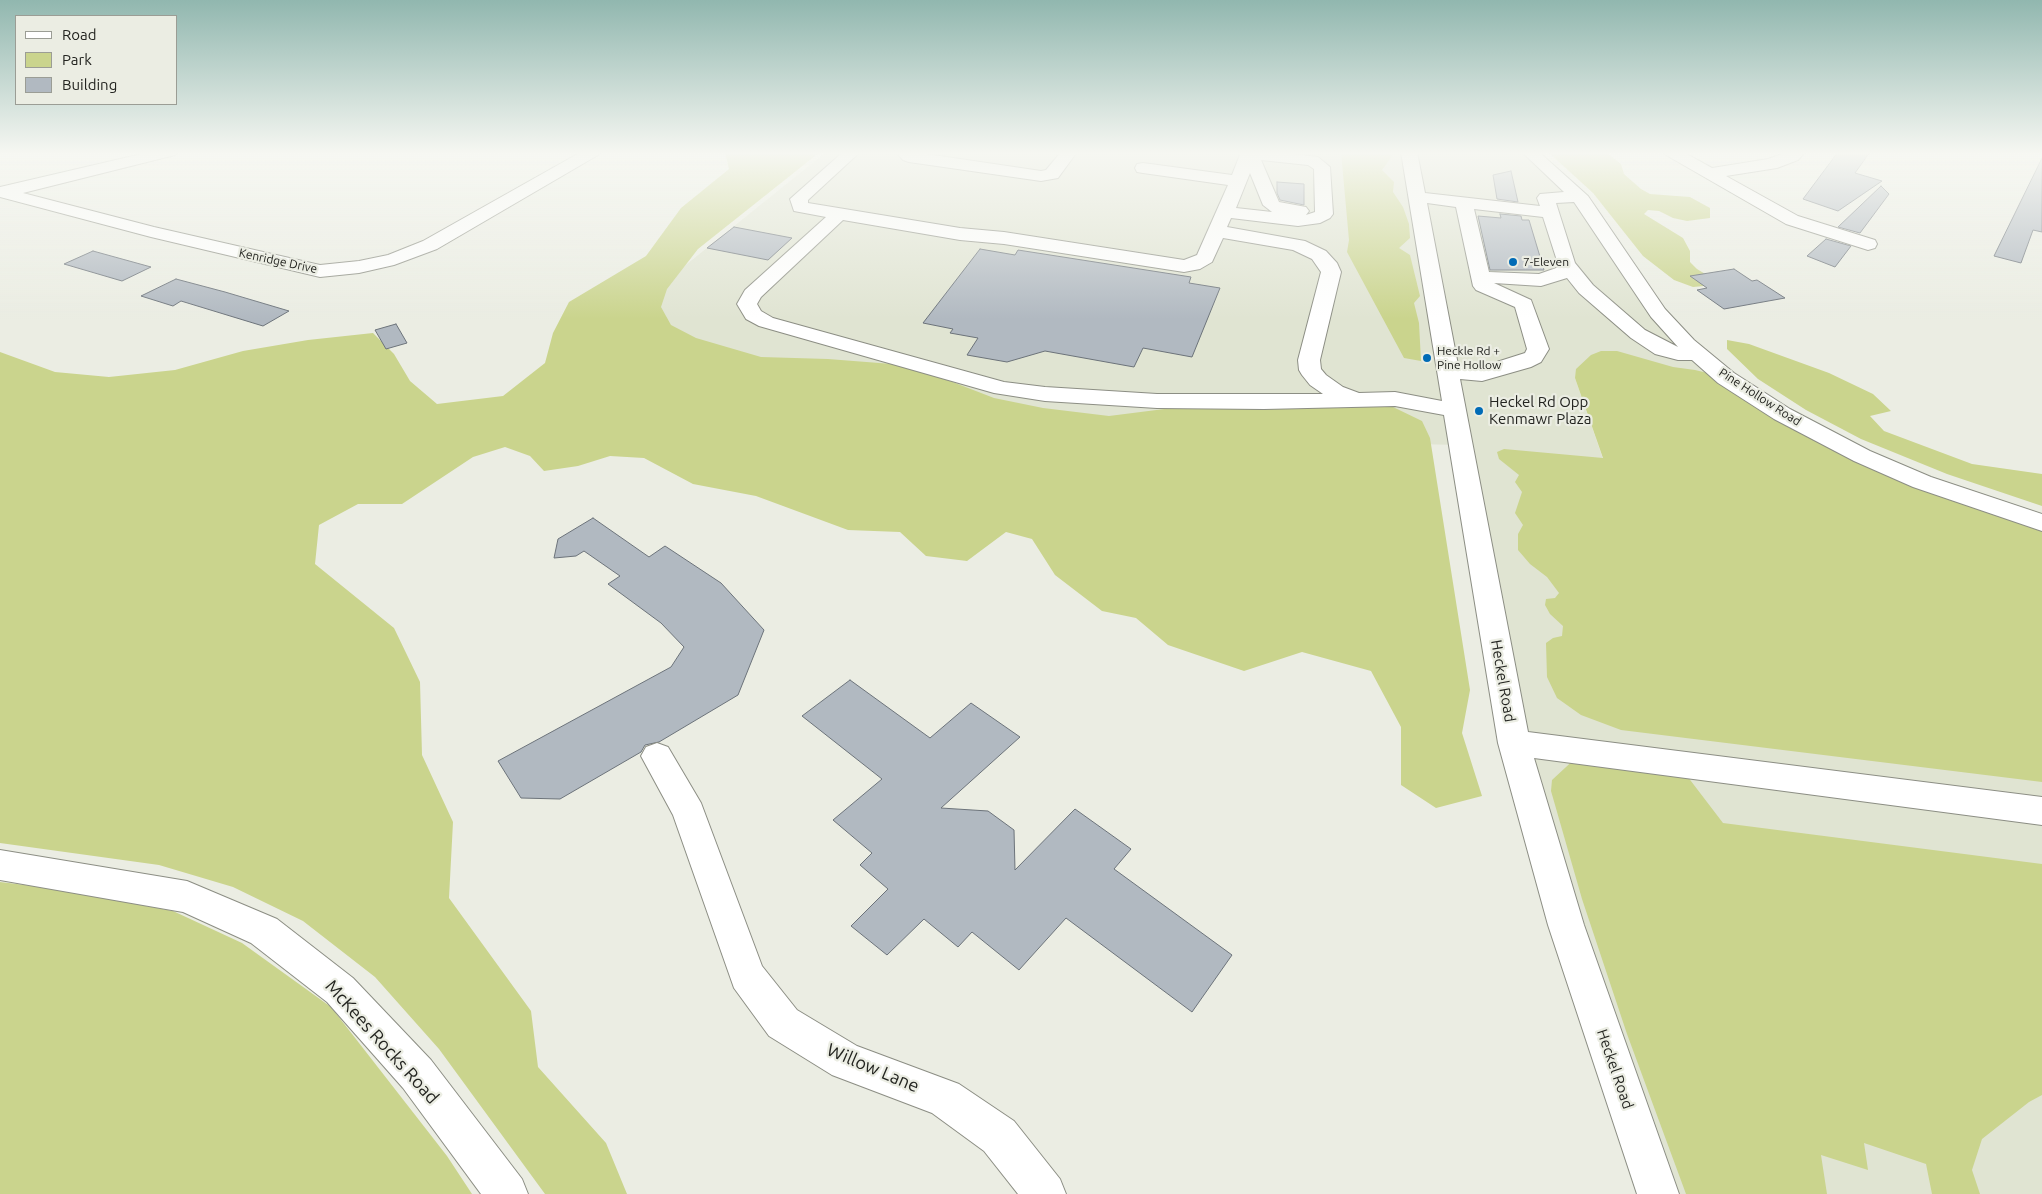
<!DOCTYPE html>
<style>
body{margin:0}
#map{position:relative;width:2042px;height:1194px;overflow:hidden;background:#ebede3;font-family:Ubuntu,sans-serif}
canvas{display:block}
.legend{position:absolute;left:15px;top:15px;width:162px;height:90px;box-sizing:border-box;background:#ebede3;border:1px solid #9b9d95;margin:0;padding:6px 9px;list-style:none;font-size:15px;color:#232420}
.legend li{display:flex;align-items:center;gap:10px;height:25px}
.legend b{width:25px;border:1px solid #9b9d95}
</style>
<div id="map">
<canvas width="2042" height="1194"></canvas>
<ul class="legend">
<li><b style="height:6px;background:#fff"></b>Road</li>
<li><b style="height:14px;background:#cad48d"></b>Park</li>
<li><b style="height:14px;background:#b1b9c1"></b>Building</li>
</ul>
</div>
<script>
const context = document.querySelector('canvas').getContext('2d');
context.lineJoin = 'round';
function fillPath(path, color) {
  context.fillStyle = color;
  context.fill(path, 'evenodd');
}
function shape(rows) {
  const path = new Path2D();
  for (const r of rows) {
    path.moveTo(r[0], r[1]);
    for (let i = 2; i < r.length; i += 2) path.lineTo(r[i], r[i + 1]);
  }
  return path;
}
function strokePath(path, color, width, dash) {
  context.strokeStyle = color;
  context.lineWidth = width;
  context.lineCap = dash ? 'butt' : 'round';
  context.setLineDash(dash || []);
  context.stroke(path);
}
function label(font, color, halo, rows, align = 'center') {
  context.font = font + ' Ubuntu,sans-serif';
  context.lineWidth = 4.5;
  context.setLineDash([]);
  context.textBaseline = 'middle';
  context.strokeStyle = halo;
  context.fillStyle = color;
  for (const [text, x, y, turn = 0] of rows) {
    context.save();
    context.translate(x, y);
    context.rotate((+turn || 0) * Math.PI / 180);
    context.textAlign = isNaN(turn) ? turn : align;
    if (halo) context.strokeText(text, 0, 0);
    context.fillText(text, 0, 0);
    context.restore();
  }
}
fillPath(shape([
 [826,152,1530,152,1557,175,1635,279,1726,378,1575,378,1603,459,1594,458,2042,535,2042,1194,1658,1194,1566,925,1461,445,1082,437,605,330]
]), '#e0e4d2');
fillPath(shape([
 [725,152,820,152,698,249,667,289,661,307,671,325,696,338,761,357,828,359,892,364,950,381,994,398,1043,408,1109,416,1188,406,1393,407,1422,421,1430,438,1470,690,1462,733,1482,796,1436,808,1401,785,1401,727,1371,671,1302,652,1244,671,1168,645,1136,618,1102,611,1055,575,1032,539,1006,532,967,561,926,556,900,532,848,530,756,496,693,484,644,458,610,456,578,466,544,471,530,456,505,447,473,457,402,504,358,504,319,525,315,564,394,628,420,682,422,755,453,822,449,898,531,1011,538,1067,606,1143,627,1194,545,1194,439,1049,375,977,303,921,233,887,159,865,0,843,0,352,55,372,109,377,175,370,243,351,308,340,373,333,394,354,410,381,437,404,503,396,545,363,553,333,569,302,646,256,681,208,729,169],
 [1341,152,1388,152,1392,156,1382,170,1394,182,1393,192,1403,207,1409,224,1410,238,1399,248,1410,255,1420,296,1414,303,1419,323,1421,361,1404,358,1347,252,1349,240],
 [1548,152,1606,152,1621,164,1624,174,1641,189,1650,194,1690,197,1710,208,1710,218,1687,221,1673,218,1659,211,1648,210,1644,214,1683,238,1690,251,1690,262,1697,269,1707,275,1708,281,1704,286,1693,287,1674,280,1643,256,1593,193],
 [1727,340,1749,344,1829,373,1873,394,1891,411,1870,416,1884,431,1972,464,2042,474,2042,506,1947,474,1861,439,1806,410,1758,379,1727,349],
 [1601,351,1617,351,1673,367,1695,370,1716,375,1779,415,2042,525,2042,782,1621,730,1581,715,1557,698,1547,677,1546,643,1553,638,1562,636,1563,626,1550,614,1545,605,1546,599,1555,598,1559,593,1547,577,1530,564,1518,550,1518,534,1523,525,1515,513,1522,492,1515,482,1519,475,1499,459,1497,452,1504,449,1603,458,1575,378,1576,369,1591,355],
 [1579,755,1681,768,1723,823,2042,864,2042,1095,2029,1102,1982,1139,1972,1170,1980,1194,1932,1194,1926,1164,1864,1143,1868,1170,1821,1155,1827,1194,1686,1194,1627,1034,1582,899,1551,791,1552,780],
 [0,882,50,888,173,911,242,943,331,1007,447,1156,472,1194,0,1194]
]), '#cad48d');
const building = shape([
 [1838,152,1870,152,1855,173,1882,181,1838,211,1803,199,1838,152],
 [2042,158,2042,232,2033,230,2021,263,1994,256,2042,158],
 [1511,171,1518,202,1497,199,1493,175,1511,171],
 [1277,182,1304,184,1304,205,1280,200,1277,193,1277,182],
 [1881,186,1889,194,1860,233,1838,227,1881,186],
 [1500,214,1521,216,1522,220,1529,220,1544,270,1490,270,1478,216,1501,218,1500,214],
 [734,227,792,238,768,260,707,248,734,227],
 [1826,239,1851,246,1835,267,1807,256,1826,239],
 [980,249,1015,255,1018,250,1191,277,1189,283,1220,288,1192,357,1143,348,1134,367,1045,351,1007,362,967,355,978,338,950,333,953,329,923,323,980,249],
 [93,251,151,267,122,281,64,264,93,251],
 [1734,269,1752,281,1757,280,1785,298,1724,309,1697,290,1707,288,1690,276,1734,269],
 [176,279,225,292,289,311,263,326,181,301,173,306,141,296,176,279],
 [396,324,407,343,386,349,375,330,396,324],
 [593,518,649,557,665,546,721,583,764,630,738,695,659,742,645,745,641,752,560,799,521,798,498,761,671,667,684,647,661,623,608,584,620,576,584,551,576,556,554,558,558,539,593,518],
 [850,680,930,738,971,703,1020,737,941,808,988,811,1014,830,1015,870,1075,809,1131,849,1114,869,1232,955,1192,1012,1066,918,1019,970,972,932,958,947,924,919,887,955,851,926,888,889,860,865,872,853,833,820,882,779,802,716,850,680]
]);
fillPath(building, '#b1b9c1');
strokePath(building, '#6c737a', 1);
const minor = shape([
 [150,152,177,152,175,155,23,193,154,227,320,265,359,261,388,255,423,241,581,152,600,152,598,155,437,249,394,265,359,273,320,277,151,237,0,197,0,187,150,152],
 [843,152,860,152,808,200,808,203,960,228,1004,232,1184,260,1197,255,1228,185,1143,173,1137,172,1135,168,1137,164,1143,163,1232,175,1241,152,1276,152,1318,157,1330,167,1333,214,1330,218,1320,223,1298,226,1231,218,1227,227,1305,241,1326,251,1337,263,1341,272,1320,360,1321,369,1326,375,1343,387,1359,393,1395,392,1442,401,1401,152,1417,152,1425,193,1540,206,1537,198,1540,194,1564,192,1522,152,1539,152,1588,196,1665,309,1694,340,1734,373,1790,409,1870,451,1931,477,2042,514,2042,531,1913,487,1854,461,1774,419,1718,383,1692,360,1678,360,1655,354,1631,338,1579,293,1567,278,1541,286,1494,283,1531,300,1549,349,1541,362,1531,367,1482,381,1460,379,1528,732,2042,797,2042,825,1534,758,1584,925,1679,1194,1637,1194,1548,925,1498,743,1444,415,1395,406,1264,409,1157,408,1045,401,994,393,759,326,746,319,737,304,745,290,826,217,794,211,790,199,843,152],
 [1261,160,1308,165,1314,169,1315,212,1306,215,1309,211,1306,207,1279,202,1261,160],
 [1250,173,1263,205,1272,212,1236,208,1250,173],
 [1574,202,1651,317,1678,347,1645,330,1593,285,1575,263,1556,203,1574,202],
 [1427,203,1456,207,1473,286,1476,290,1515,307,1527,349,1525,353,1481,367,1458,365,1427,203],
 [1474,209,1543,217,1559,267,1539,274,1489,272,1474,209],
 [843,220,960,240,1004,244,1184,272,1200,269,1212,262,1223,238,1293,250,1312,259,1321,272,1298,360,1299,370,1302,375,1310,385,1323,394,1157,394,1045,387,1004,382,773,318,761,311,757,304,761,297,843,220],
 [896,152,913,152,1041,171,1046,170,1061,152,1077,152,1058,178,1041,181,909,162,903,160,896,152],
 [1664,152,1683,152,1712,168,1768,159,1788,152,1805,152,1798,160,1777,168,1726,176,1798,216,1875,240,1877,244,1875,248,1868,250,1786,224,1666,155,1664,152],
 [657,743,668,747,701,803,762,966,797,1010,857,1046,959,1084,1014,1121,1060,1179,1066,1194,1018,1194,984,1151,932,1113,832,1075,769,1036,734,988,673,815,641,756,646,747,657,743],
 [0,850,187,881,277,919,353,978,431,1060,522,1179,528,1194,481,1194,403,1088,327,1002,251,943,183,912,0,880,0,850]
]);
strokePath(minor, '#8c8e84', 2);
fillPath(minor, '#fff');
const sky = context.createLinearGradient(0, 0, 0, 319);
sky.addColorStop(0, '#91b7af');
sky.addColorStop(0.48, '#f6f7f2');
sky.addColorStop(1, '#f6f7f200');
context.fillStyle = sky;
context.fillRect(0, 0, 2042, 319);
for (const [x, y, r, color] of [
 [1513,262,5,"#006bb6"],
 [1427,358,5,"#006bb6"],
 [1479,411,5,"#006bb6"]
]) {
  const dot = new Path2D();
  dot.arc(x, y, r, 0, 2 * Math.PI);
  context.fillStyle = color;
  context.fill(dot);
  strokePath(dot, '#ebede3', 2);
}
label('12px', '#232420', '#ebede3', [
 ["Kenridge Drive",278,261,12],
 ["Pine Hollow Road",1760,397,33]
]);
label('12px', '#232420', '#ebede3', [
 ["7-Eleven",1523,262],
 ["Heckle Rd +",1437,351],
 ["Pine Hollow",1437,365]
], 'left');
label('15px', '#232420', '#ebede3', [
 ["Heckel Rd Opp",1489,402],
 ["Kenmawr Plaza",1489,419]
], 'left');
label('15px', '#232420', '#ebede3', [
 ["Heckel Road",1503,681,80],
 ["Heckel Road",1615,1069,71]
]);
label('18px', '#232420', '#ebede3', [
 ["McKees Rocks Road",382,1042,48],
 ["Willow Lane",873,1068,23]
]);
</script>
